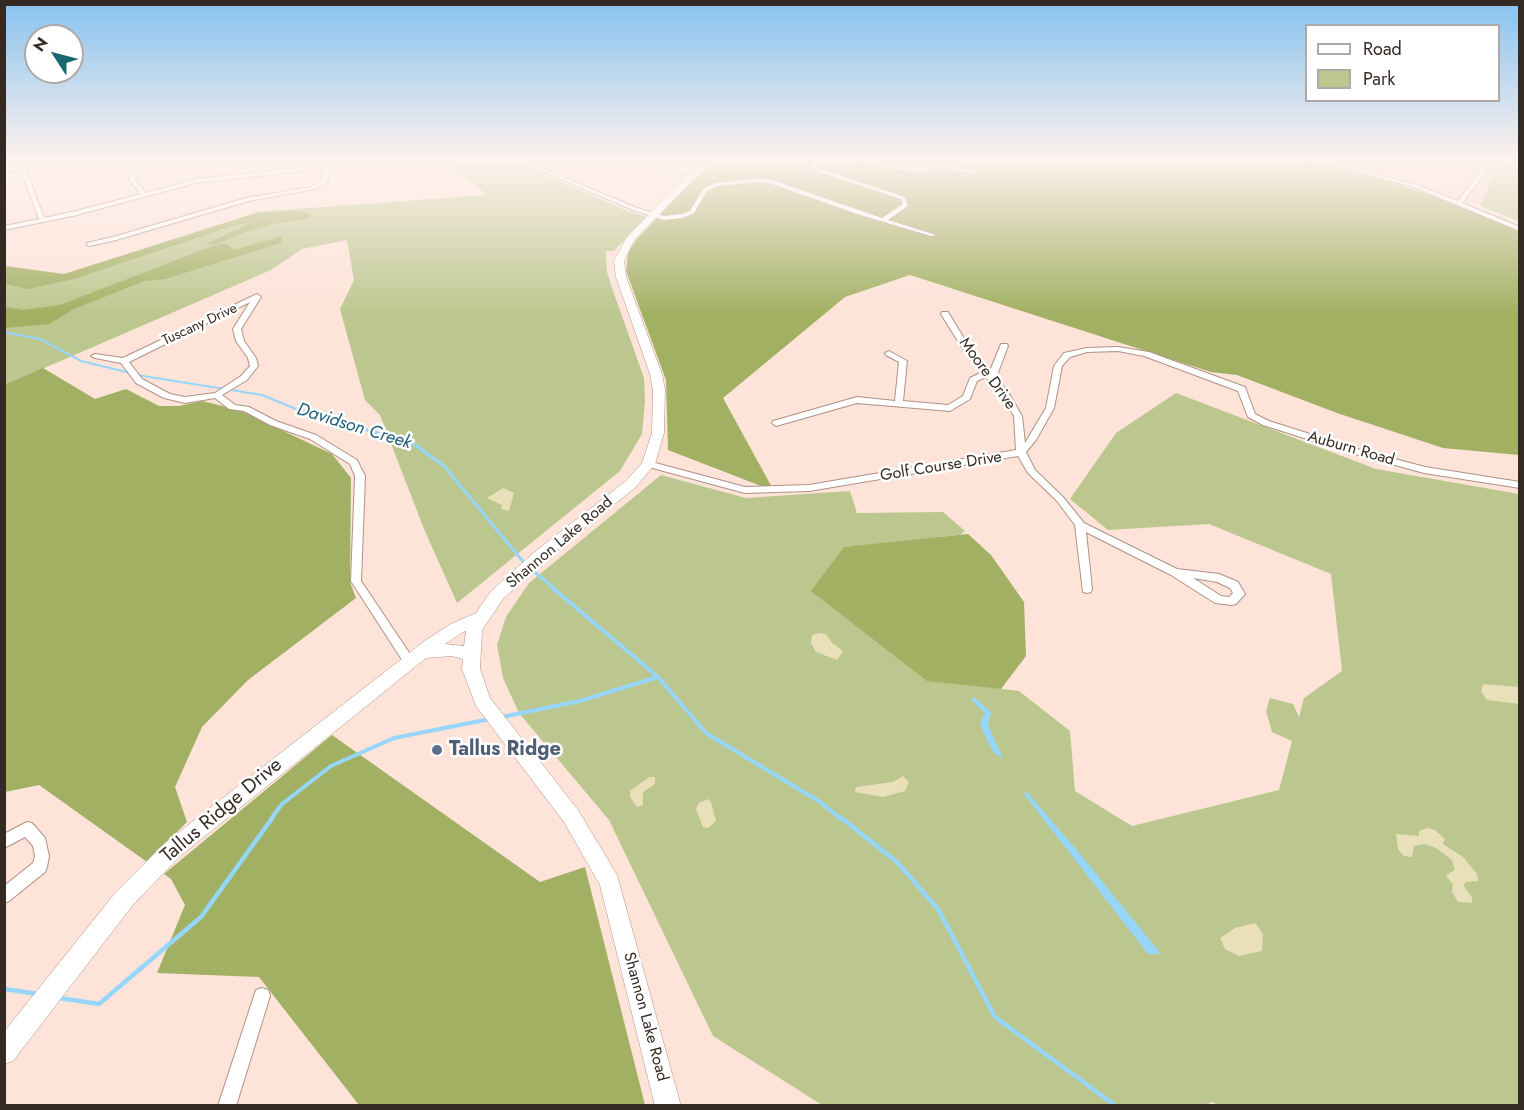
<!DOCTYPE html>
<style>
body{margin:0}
#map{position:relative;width:1524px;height:1110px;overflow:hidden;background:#fde3d8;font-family:Jost,sans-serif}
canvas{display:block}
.frame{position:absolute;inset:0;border:6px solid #352924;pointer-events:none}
.legend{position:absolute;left:1305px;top:24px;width:195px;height:78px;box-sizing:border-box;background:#fff;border:2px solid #aea9a7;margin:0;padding:8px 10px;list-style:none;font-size:18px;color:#352924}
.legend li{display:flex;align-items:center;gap:12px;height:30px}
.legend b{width:30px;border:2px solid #aea9a7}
.north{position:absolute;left:24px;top:24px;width:60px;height:60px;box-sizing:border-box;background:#fff;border:2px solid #aea9a7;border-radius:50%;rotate:306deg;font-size:16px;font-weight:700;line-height:24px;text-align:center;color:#352924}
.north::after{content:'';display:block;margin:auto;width:21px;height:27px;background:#1b676f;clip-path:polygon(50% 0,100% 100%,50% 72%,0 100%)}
</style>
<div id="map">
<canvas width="1524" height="1110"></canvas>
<div class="frame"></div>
<ul class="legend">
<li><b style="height:8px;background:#fff"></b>Road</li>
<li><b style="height:16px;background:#bbc78e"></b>Park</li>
</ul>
<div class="north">N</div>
</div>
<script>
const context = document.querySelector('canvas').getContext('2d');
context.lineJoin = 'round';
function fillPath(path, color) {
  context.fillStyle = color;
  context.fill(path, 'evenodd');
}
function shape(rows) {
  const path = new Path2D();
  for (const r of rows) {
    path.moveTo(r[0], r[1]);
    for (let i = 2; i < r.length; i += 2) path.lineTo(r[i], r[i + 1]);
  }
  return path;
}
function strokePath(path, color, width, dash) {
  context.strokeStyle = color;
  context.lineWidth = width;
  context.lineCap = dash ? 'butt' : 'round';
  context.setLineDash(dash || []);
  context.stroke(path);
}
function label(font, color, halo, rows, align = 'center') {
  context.font = font + ' Jost,sans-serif';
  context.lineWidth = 5;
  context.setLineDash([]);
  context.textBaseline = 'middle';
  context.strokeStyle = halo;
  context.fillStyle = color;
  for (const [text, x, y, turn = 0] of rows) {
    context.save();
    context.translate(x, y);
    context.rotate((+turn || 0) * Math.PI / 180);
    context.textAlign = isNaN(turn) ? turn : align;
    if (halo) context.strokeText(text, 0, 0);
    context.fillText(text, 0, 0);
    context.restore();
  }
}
fillPath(shape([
 [1331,160,1501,160,1480,206,1419,183]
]), '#f3d8d7');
fillPath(shape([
 [444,160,512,160,625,210,647,217,614,251,606,251,607,272,612,288,644,378,645,401,642,434,620,471,457,603,424,529,380,415,365,400,340,309,354,280,347,240,302,249,271,270,5,385,4,279,37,284,133,259,268,211,487,195],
 [1501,160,1519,160,1519,221,1480,206],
 [1176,393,1376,469,1519,494,1519,1105,1222,1106,1211,1102,1205,1106,822,1105,713,1036,609,820,519,713,503,678,497,645,506,617,529,583,661,475,746,498,850,491,857,513,943,512,965,531,960,535,939,537,938,541,844,547,927,680,1019,691,1070,731,1075,791,1132,826,1279,790,1292,741,1272,732,1266,711,1270,698,1293,704,1299,717,1304,698,1342,671,1331,574,1209,524,1108,530,1070,499,1116,433]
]), '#bbc78e');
fillPath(shape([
 [718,160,1306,160,1375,177,1448,201,1519,232,1519,455,1443,448,1337,413,1237,375,1211,372,910,275,845,297,723,398,774,491,668,450,666,380,626,271,628,253,636,240,687,186],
 [302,211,312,215,305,219,272,224,248,231,216,244,204,245,253,222,229,227,74,279,28,289,5,284,5,266,64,274,259,212],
 [282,236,281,243,165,279,145,281,74,309,49,324,5,328,5,307,23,310,60,305,210,247,225,243,234,250],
 [43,368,95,399,126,389,159,406,179,406,202,401,239,410,332,454,351,478,350,582,356,598,248,680,202,727,175,787,187,822,147,862,39,785,5,792,4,385],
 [968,534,991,555,1024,602,1026,656,1001,689,927,681,811,591,844,547],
 [332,735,540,882,585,867,645,1105,359,1105,259,977,157,973,185,905,171,879,164,874]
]), '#a1b062');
fillPath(shape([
 [503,488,514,493,509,511,501,509,502,505,487,498],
 [819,633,826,634,832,643,843,651,837,660,816,652,811,643,812,635],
 [1483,684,1519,687,1519,704,1487,700,1481,691],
 [903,776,909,782,905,791,883,797,855,792,856,787,893,782],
 [649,777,655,777,655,784,643,792,643,805,637,807,630,797,630,791],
 [708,799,711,802,716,821,708,828,703,827,696,809,699,803],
 [1427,828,1435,830,1445,839,1443,844,1463,857,1477,874,1478,881,1466,882,1463,885,1472,897,1472,903,1458,902,1452,892,1453,885,1446,875,1455,870,1452,860,1436,848,1425,844,1414,846,1412,857,1404,856,1398,849,1396,834,1419,836,1419,831],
 [1255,923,1263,934,1262,951,1239,956,1225,949,1220,938,1235,928]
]), '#e9e0ba');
fillPath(shape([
 [974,697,991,712,988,725,1003,758,994,753,986,738,980,723,985,713,971,700],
 [1027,792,1076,849,1161,954,1148,954,1024,794]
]), '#95d6fa');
strokePath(shape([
 [4,332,40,339,81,361,131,373],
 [137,375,262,395,301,411]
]), '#95d6fa', 2);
strokePath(shape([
 [297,409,414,444,444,466,526,565],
 [531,569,556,590]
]), '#95d6fa', 3);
strokePath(shape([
 [554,589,658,677,706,733,820,802,841,819],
 [502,717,580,701,658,677],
 [271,819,282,804,331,766,394,738,490,719]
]), '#95d6fa', 4);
strokePath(shape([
 [840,817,897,862,938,909,995,1017,1116,1106],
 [4,989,38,994],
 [59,998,99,1004,201,917,273,817]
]), '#95d6fa', 4.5);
const street = shape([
 [60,160,71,160,26,169,44,218,76,211,141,194,129,180,131,172,177,160,185,160,136,174,135,180,146,193,196,179,373,160,389,160,329,168,328,181,315,189,249,201,116,240,89,246,87,245,87,243,113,237,246,198,311,187,322,180,323,169,196,183,77,215,4,230,4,226,39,219,21,170,4,173,4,169,60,160],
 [516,160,523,160,637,208,664,216,682,214,690,211,703,189,715,183,758,178,775,181,882,218,903,204,901,199,813,170,812,164,817,160,823,160,817,165,817,168,905,197,908,206,888,220,936,235,931,236,860,215,772,184,758,182,718,186,707,191,694,213,683,218,664,220,633,210,516,160],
 [642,160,649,160,691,179,686,180,642,160],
 [858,160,868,160,899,166,924,167,940,165,940,160,946,160,946,165,978,172,975,174,943,168,924,171,899,170,858,160],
 [1314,160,1322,160,1417,185,1458,201,1480,172,1472,166,1446,160,1456,160,1476,164,1486,172,1462,203,1520,227,1520,231,1413,187,1314,160],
 [257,294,261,297,241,329,244,341,256,358,258,366,247,380,222,395,235,405,249,407,276,421,316,435,357,460,365,476,361,581,414,660,416,663,414,666,410,668,406,666,351,581,355,476,350,464,310,439,270,425,244,411,229,409,215,398,185,403,164,398,136,383,121,363,95,358,91,356,95,354,123,358,257,294],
 [250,302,233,329,236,341,248,358,250,366,241,376,215,393,185,397,170,394,142,379,129,362,250,302],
 [942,312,948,312,971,350,990,371,1001,344,1007,344,1008,346,996,378,1008,392,1022,416,1025,443,1046,408,1054,366,1064,353,1087,348,1118,347,1149,352,1245,387,1255,414,1269,421,1357,449,1425,467,1520,482,1520,488,1424,473,1351,453,1263,425,1248,417,1238,391,1144,356,1118,351,1087,352,1070,357,1062,366,1054,408,1036,440,1026,452,1035,470,1063,497,1084,523,1177,569,1219,574,1238,582,1245,594,1236,604,1232,605,1215,603,1171,575,1086,532,1092,589,1091,592,1087,593,1083,592,1075,525,1057,501,1028,473,1018,456,809,491,745,493,645,466,643,464,648,461,745,487,809,485,1016,450,1014,416,1001,395,986,377,977,381,970,399,950,411,857,403,776,426,772,423,773,421,857,397,895,401,899,362,886,355,885,353,889,351,907,361,903,401,948,405,963,396,970,378,982,372,964,351,941,314,942,312],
 [1193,578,1217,582,1230,588,1233,593,1229,597,1221,596,1193,578],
 [27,822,32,823,45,838,49,856,47,867,45,872,9,901,4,903,4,886,33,863,35,856,33,846,25,837,4,848,4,834,27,822],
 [262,988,268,990,270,996,236,1106,218,1106,254,996,256,990,262,988]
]);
const secondary = shape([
 [708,160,716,160,693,180,634,240,624,261,626,277,662,374,665,390,664,433,655,464,636,487,547,558,503,599,482,630,480,669,490,698,578,810,617,875,681,1106,655,1106,600,885,564,822,476,706,462,669,463,659,452,656,426,658,179,857,132,906,13,1061,4,1064,4,1032,116,892,165,843,426,640,451,624,476,613,491,591,537,550,626,481,642,463,652,433,653,390,650,374,616,277,614,261,627,237,687,176,708,160],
 [466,631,464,646,445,644,463,632,466,631]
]);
strokePath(street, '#b09185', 2);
strokePath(secondary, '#b09185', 1);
fillPath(street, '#fff');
fillPath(secondary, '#fff');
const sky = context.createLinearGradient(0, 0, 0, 315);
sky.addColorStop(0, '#87c2ef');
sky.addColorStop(0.51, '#fef2ed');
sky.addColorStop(1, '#fef2ed00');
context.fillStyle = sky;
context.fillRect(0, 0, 1524, 315);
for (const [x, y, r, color] of [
 [437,750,6,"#5c6f8a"]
]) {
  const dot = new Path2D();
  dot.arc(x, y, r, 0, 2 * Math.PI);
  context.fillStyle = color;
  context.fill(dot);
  strokePath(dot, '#fff', 2);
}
label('14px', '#352924', '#fff', [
 ["Tuscany Drive",200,325,-25]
]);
label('16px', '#352924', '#fff', [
 ["Moore Drive",987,374,54],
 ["Auburn Road",1351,449,16],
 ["Golf Course Drive",941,467,-9],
 ["Shannon Lake Road",560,543,-40],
 ["Shannon Lake Road",645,1017,75]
]);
label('italic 18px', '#205f7d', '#fff', [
 ["Davidson Creek",354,427,17]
]);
label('bold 20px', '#4e5e75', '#fff', [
 ["Tallus Ridge",449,750]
], 'left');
label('20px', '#352924', '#fff', [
 ["Tallus Ridge Drive",222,811,-40]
]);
</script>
